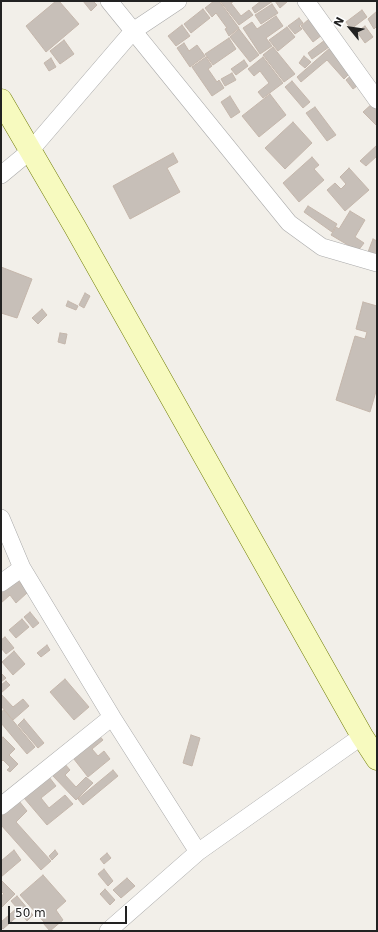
<!DOCTYPE html>
<style>
body{margin:0}
#map{position:relative;width:378px;height:932px;overflow:hidden;background:#f2efe9;font-family:"DejaVu Sans",sans-serif}
canvas{display:block}
.frame{position:absolute;inset:0;border:2px solid #222;pointer-events:none}
.north{position:absolute;left:330px;top:8px;width:40px;height:40px;-webkit-text-stroke:3px #fff;paint-order:stroke;rotate:299deg;font-size:11px;font-weight:700;line-height:16px;text-align:center;color:#222}
.north::after{content:'';display:block;margin:auto;width:14px;height:18px;background:#222;clip-path:polygon(50% 0,100% 100%,50% 72%,0 100%)}
.scale{position:absolute;left:8px;top:906px;width:119px;height:18px;box-sizing:border-box;border:2px solid #222;border-top:0;padding-left:5px;font-size:12px;line-height:14px;white-space:nowrap;color:#222;-webkit-text-stroke:3px #fff;paint-order:stroke}
</style>
<div id="map">
<canvas width="378" height="932"></canvas>
<div class="frame"></div>
<div class="north">N</div>
<div class="scale">50 m</div>
</div>
<script>
const context = document.querySelector('canvas').getContext('2d');
context.lineJoin = 'round';
function fillPath(path, color) {
  context.fillStyle = color;
  context.fill(path, 'evenodd');
}
function shape(rows) {
  const path = new Path2D();
  for (const r of rows) {
    path.moveTo(r[0], r[1]);
    for (let i = 2; i < r.length; i += 2) path.lineTo(r[i], r[i + 1]);
  }
  return path;
}
function strokePath(path, color, width, dash) {
  context.strokeStyle = color;
  context.lineWidth = width;
  context.lineCap = dash ? 'butt' : 'round';
  context.setLineDash(dash || []);
  context.stroke(path);
}
const building = shape([
 [56,1,59,1,79,24,46,52,26,26,56,1],
 [83,1,93,1,97,5,91,11,83,1],
 [214,1,219,1,239,28,229,36,225,29,227,28,216,13,212,17,205,8,214,1],
 [220,1,234,1,231,3,241,16,249,10,253,15,239,25,220,1],
 [261,1,273,1,255,13,252,8,261,1],
 [275,1,288,1,280,8,275,1],
 [272,4,278,13,261,24,255,15,272,4],
 [203,9,210,18,191,33,184,24,203,9],
 [362,10,367,17,351,29,346,22,362,10],
 [377,11,377,26,374,29,368,19,377,11],
 [276,16,283,26,266,38,272,46,260,54,243,28,252,22,257,29,276,16],
 [299,18,303,23,299,26,302,29,295,34,288,26,299,18],
 [309,19,322,35,313,42,301,26,309,19],
 [182,25,190,36,176,46,168,36,182,25],
 [365,26,373,37,365,43,357,32,365,26],
 [287,27,295,37,278,51,269,40,287,27],
 [239,29,259,55,250,62,230,37,239,29],
 [229,38,236,49,213,65,205,54,229,38],
 [64,40,74,54,60,64,50,51,64,40],
 [325,40,329,47,312,59,308,53,325,40],
 [184,43,189,51,197,45,205,56,190,67,177,48,184,43],
 [273,47,295,74,284,82,263,55,273,47],
 [331,47,352,71,344,79,327,60,301,82,297,77,331,47],
 [304,56,311,62,305,68,299,63,304,56],
 [206,57,212,66,208,69,217,82,219,80,224,88,212,96,192,67,206,57],
 [263,57,283,83,263,98,258,92,269,83,260,71,254,76,248,69,263,57],
 [51,58,56,67,49,71,44,63,51,58],
 [244,60,248,66,236,75,231,69,244,60],
 [232,73,236,80,225,86,221,79,232,73],
 [354,73,361,83,353,89,346,80,354,73],
 [292,81,310,102,303,108,285,87,292,81],
 [270,94,286,115,259,137,242,116,270,94],
 [230,96,240,112,231,118,221,102,230,96],
 [374,102,377,106,377,126,363,112,374,102],
 [315,107,336,135,327,141,306,113,315,107],
 [293,122,312,143,285,169,265,148,293,122],
 [377,145,377,156,366,166,360,161,377,145],
 [173,153,178,162,167,168,180,192,130,219,113,186,173,153],
 [312,157,319,165,314,169,324,180,299,202,283,183,312,157],
 [349,168,369,190,345,211,327,190,335,183,341,189,346,184,340,177,349,168],
 [308,206,337,224,332,232,304,212,308,206],
 [350,211,365,220,355,237,364,243,358,251,331,235,336,227,339,229,350,211],
 [373,239,377,241,377,256,368,252,373,239],
 [1,267,32,279,17,318,1,313,1,267],
 [85,293,90,296,84,308,79,305,85,293],
 [68,301,78,306,76,310,66,306,68,301],
 [363,302,377,306,377,388,370,412,336,400,355,336,365,339,367,332,356,329,363,302],
 [42,309,47,315,38,324,32,318,42,309],
 [60,333,67,334,65,344,58,342,60,333],
 [16,578,28,592,16,603,10,595,1,603,1,591,16,578],
 [30,612,39,623,33,628,24,617,30,612],
 [22,619,29,627,16,638,9,630,22,619],
 [5,637,14,648,6,654,1,648,1,640,5,637],
 [47,645,50,650,41,657,37,653,47,645],
 [14,651,25,664,13,675,2,662,14,651],
 [1,673,6,678,1,682,1,673],
 [65,679,89,707,74,720,50,692,65,679],
 [6,681,10,685,1,693,1,685,6,681],
 [1,694,13,707,23,699,29,706,13,720,1,706,1,694],
 [4,710,35,747,27,754,1,723,1,712,4,710],
 [24,719,44,743,38,748,18,725,24,719],
 [97,733,103,740,92,749,98,756,104,751,110,759,88,777,70,754,97,733],
 [191,735,200,738,192,766,183,763,191,735],
 [3,737,15,749,9,755,18,764,10,772,7,770,10,767,3,760,1,762,1,740,3,737],
 [64,763,70,770,65,775,76,787,86,777,93,783,76,800,52,775,64,763],
 [113,770,118,776,83,805,78,799,113,770],
 [49,777,56,786,41,798,49,808,65,795,73,804,47,825,24,798,49,777],
 [19,801,27,811,16,822,51,861,41,870,1,825,1,817,19,801],
 [14,850,21,860,1,877,1,861,14,850],
 [55,850,58,854,52,860,49,856,55,850],
 [107,853,111,858,104,864,100,859,107,853],
 [104,869,113,881,108,886,98,874,104,869],
 [43,875,66,901,56,910,63,920,50,931,43,923,44,922,20,895,43,875],
 [127,878,135,886,121,898,113,890,127,878],
 [1,880,15,894,1,908,1,896,4,894,1,891,1,880],
 [105,889,115,900,110,905,100,894,105,889],
 [17,896,33,915,27,921,21,913,3,929,1,927,1,922,17,908,11,901,17,896]
]);
fillPath(building, '#c7bfb8');
strokePath(building, '#c4b6ab', 1);
const street = shape([
 [109,1,289,223,322,247,377,263],
 [306,1,377,100],
 [1,175,30,151,133,31,178,1],
 [1,518,22,568,112,717,198,852],
 [1,583,22,568],
 [1,806,112,717],
 [108,931,198,852,362,736]
]);
const secondary = shape([
 [1,100,75,227,362,736,377,759]
]);
strokePath(street, '#a9a9a9', 18);
strokePath(secondary, '#707d05', 23);
strokePath(street, '#fff', 17);
strokePath(secondary, '#f7fabf', 22);
</script>
